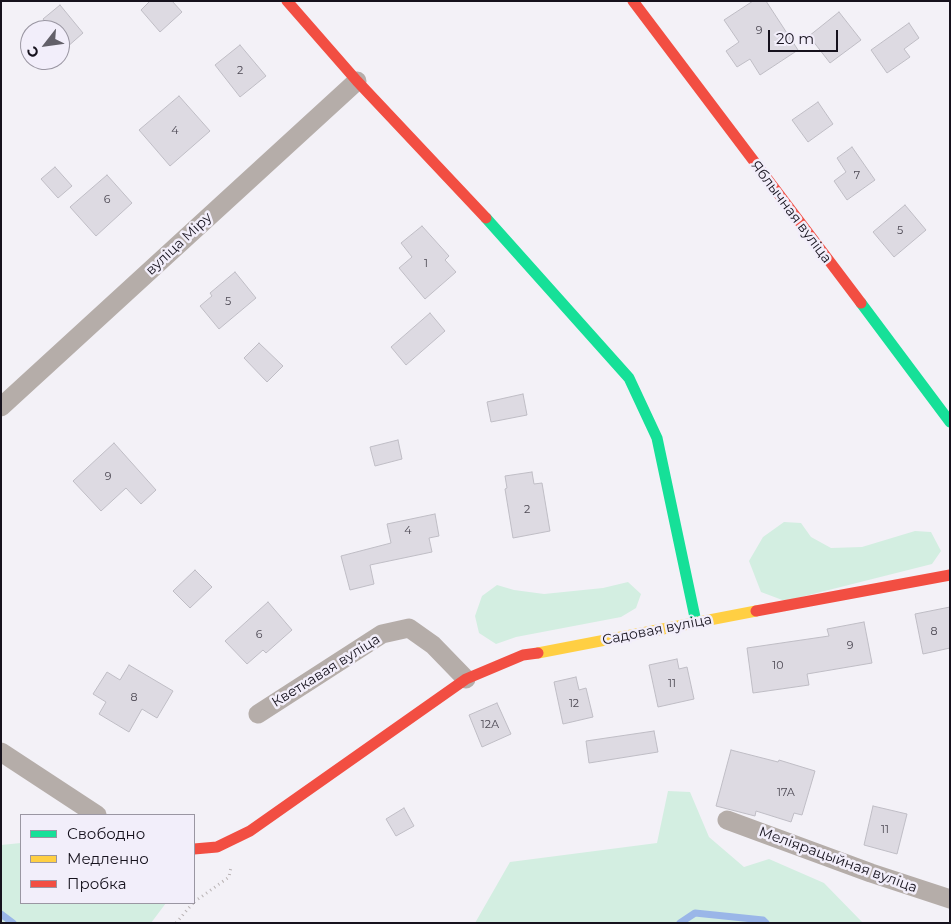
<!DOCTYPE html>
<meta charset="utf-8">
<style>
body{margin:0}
#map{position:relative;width:951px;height:924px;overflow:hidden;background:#f3f1f7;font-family:Montserrat,sans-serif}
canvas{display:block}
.frame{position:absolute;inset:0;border:2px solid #16121d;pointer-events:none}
.legend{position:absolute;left:20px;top:814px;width:175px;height:90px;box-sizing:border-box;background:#f2eefa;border:1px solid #9a96a2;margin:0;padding:6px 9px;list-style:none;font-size:15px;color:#16121d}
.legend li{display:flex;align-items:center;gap:10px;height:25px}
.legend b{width:25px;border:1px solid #9a96a2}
.north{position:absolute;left:20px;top:20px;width:50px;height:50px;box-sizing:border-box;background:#f2eefa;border:1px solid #9a96a2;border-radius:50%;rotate:240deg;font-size:14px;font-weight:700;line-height:20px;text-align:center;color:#16121d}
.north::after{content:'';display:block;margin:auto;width:18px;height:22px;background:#636069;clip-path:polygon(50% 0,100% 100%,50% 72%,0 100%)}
.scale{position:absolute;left:768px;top:30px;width:70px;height:22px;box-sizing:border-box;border:2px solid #16121d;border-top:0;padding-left:6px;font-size:15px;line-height:18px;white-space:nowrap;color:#16121d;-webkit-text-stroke:4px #f2eefa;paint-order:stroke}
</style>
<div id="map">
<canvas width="951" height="924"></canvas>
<div class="frame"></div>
<ul class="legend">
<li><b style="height:6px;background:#16e098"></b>Свободно</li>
<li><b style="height:6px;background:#ffcf43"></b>Медленно</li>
<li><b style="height:6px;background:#f24e42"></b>Пробка</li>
</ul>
<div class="north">С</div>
<div class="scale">20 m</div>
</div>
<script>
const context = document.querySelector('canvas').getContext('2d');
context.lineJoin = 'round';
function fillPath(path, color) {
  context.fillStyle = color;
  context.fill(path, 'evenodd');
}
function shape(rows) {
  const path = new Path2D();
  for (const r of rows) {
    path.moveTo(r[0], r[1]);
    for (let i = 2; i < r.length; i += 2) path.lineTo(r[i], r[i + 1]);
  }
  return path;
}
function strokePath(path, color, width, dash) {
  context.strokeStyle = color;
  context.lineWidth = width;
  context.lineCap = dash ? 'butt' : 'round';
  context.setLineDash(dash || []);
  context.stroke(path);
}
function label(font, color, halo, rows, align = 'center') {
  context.font = font + ' Montserrat,sans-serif';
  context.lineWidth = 5;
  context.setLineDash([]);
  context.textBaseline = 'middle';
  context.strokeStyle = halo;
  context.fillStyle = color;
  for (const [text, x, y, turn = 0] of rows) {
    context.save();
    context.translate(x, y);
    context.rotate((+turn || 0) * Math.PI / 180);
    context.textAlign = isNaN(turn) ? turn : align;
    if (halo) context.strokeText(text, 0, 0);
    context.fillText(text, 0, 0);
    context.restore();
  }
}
fillPath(shape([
 [784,522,801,523,811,537,831,548,862,547,915,531,931,532,941,551,932,564,785,601,761,592,749,561,763,537],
 [628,582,641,594,636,608,621,617,516,637,496,644,479,633,475,616,482,596,497,585,514,590,544,594,603,588],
 [668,791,690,792,709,837,744,867,769,859,824,883,863,923,475,923,510,862,657,843],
 [21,843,21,903,166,903,151,923,1,923,1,845]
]), '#d3eee1');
strokePath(shape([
 [1,914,13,923],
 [680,923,695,913,763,920,766,923]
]), '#9ab6e8', 7);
const building = shape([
 [150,1,172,1,182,12,160,32,141,10,150,1],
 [753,1,766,1,798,50,760,75,750,59,737,67,726,51,739,42,724,20,753,1],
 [60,5,83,33,66,48,60,41,60,30,51,30,43,19,60,5],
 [839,12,861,40,830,63,809,36,839,12],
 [909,23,919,38,904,49,910,57,887,73,871,50,909,23],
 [240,45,266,76,240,97,215,65,240,45],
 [179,96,210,131,170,166,139,130,179,96],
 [818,102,833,124,808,142,792,120,818,102],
 [852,147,875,180,847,200,834,181,846,172,837,158,852,147],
 [55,167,72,186,58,198,41,179,55,167],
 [107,175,132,203,96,236,70,207,107,175],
 [905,205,926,230,894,257,873,232,905,205],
 [422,226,449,256,445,260,456,272,425,299,399,268,412,257,401,243,422,226],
 [235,272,256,298,219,329,200,306,212,296,210,293,235,272],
 [430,313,445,331,406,365,391,347,430,313],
 [259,343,283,366,267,382,244,358,259,343],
 [523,394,527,415,491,422,487,402,523,394],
 [398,440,402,459,375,466,370,447,398,440],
 [114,443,156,490,141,504,126,488,101,511,73,481,114,443],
 [532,472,534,484,542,483,550,531,513,538,505,489,507,488,505,476,532,472],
 [435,514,439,536,429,538,432,552,370,565,374,584,350,590,341,556,391,543,387,524,435,514],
 [195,570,212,587,190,608,173,591,195,570],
 [268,602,292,630,266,653,263,650,247,664,225,641,268,602],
 [950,607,950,648,923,654,915,614,950,607],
 [864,622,872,663,807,674,809,685,753,693,747,648,829,636,827,629,864,622],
 [677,659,679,669,687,667,694,699,658,707,649,665,677,659],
 [129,665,173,691,157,718,142,709,129,732,99,714,106,702,93,694,107,672,120,680,129,665],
 [576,677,579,690,586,688,593,717,563,724,554,682,576,677],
 [497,703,511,734,482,747,469,715,497,703],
 [654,731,658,752,589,763,586,741,654,731],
 [731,750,778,762,779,760,815,771,802,815,794,813,791,822,756,811,755,816,716,806,731,750],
 [873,806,907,814,897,854,864,845,873,806],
 [404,808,414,826,396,836,386,819,404,808]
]);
fillPath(building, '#dddae2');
strokePath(building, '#bfbdc5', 1);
strokePath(shape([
 [194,902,229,877,231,867],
 [176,923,193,903]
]), '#b8b2b3', 3, [1, 4]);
strokePath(shape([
 [1,407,357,81],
 [258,714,382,634,409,628,433,645,466,679],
 [1,752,97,815],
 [727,820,871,873,950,899]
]), '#b5ada9', 19);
strokePath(shape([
 [486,218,629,378,657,438,696,622],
 [861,303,950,422]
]), '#16e098', 11);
strokePath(shape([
 [538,653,756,611]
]), '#ffcf43', 11);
strokePath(shape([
 [287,1,357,81,486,218],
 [633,1,861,303],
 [756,611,950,575],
 [194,849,217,847,250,831,466,679,523,655,538,653]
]), '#f24e42', 11);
label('11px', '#4b4752', null, [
 ["9",759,31],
 ["2",240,71],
 ["4",175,131],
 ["7",857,176],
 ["6",107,200],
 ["5",900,231],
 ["1",426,264],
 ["5",228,302],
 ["9",108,477],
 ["2",527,510],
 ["4",408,531],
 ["8",934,632],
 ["6",259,635],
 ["9",850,646],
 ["10",778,666],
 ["11",672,684],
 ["8",134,698],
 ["12",574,704],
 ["12А",490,725],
 ["17А",786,793],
 ["11",885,830]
]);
label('14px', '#16121d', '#f2eefa', [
 ["Яблычная вуліца",791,212,53],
 ["вуліца Міру",179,244,-43],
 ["Садовая вуліца",657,630,-11],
 ["Кветкавая вуліца",326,671,-32],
 ["Меліярацыйная вуліца",838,860,20]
]);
</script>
